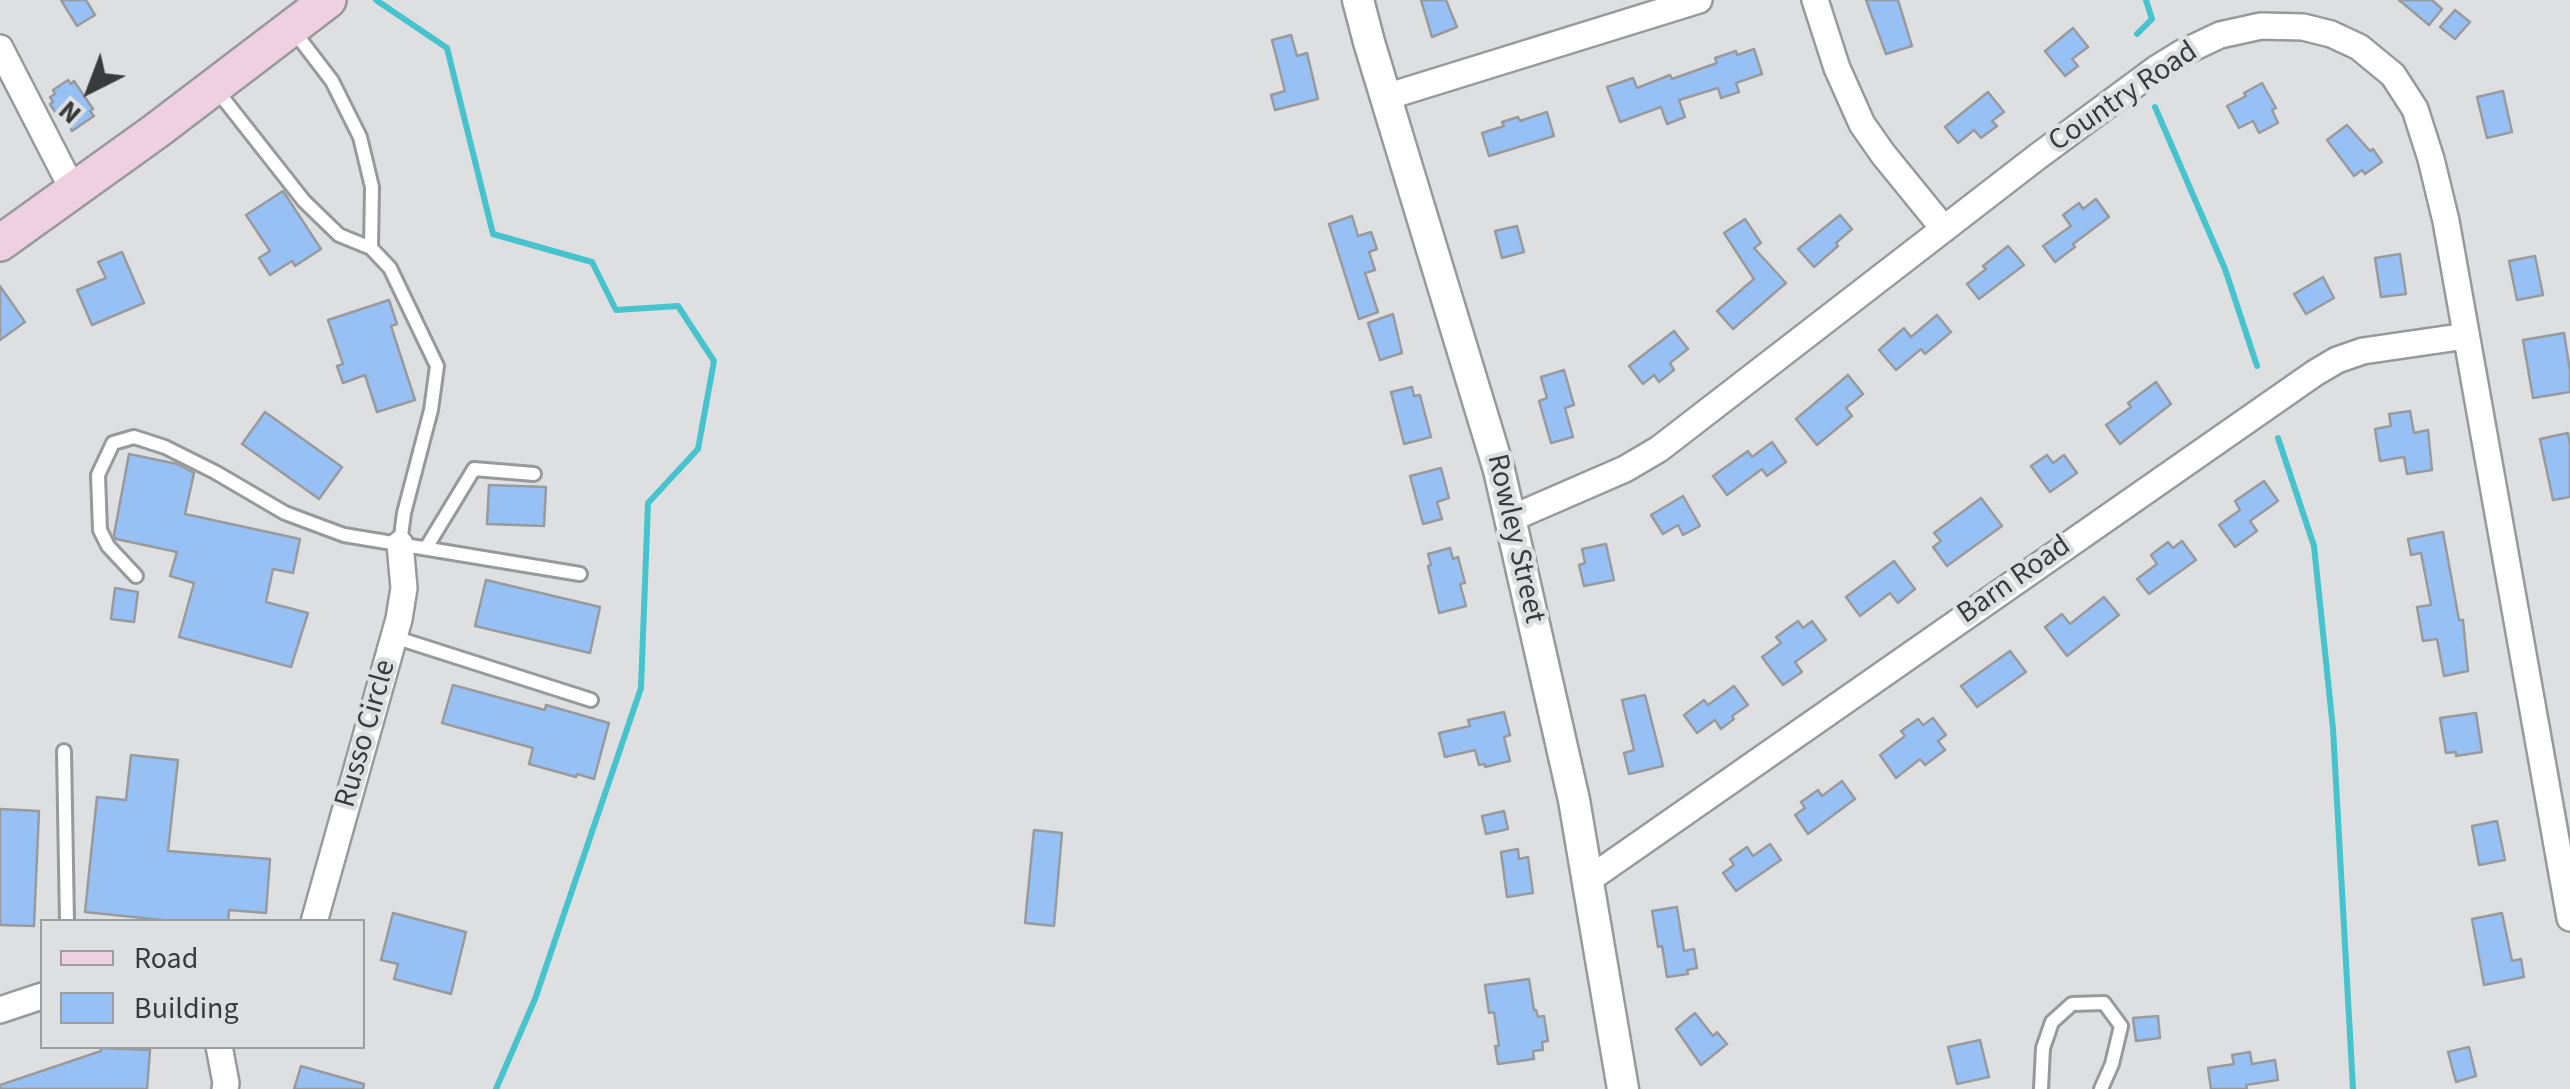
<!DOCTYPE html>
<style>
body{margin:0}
#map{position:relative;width:2570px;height:1089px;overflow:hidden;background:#dddfe1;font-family:"Source Sans 3",sans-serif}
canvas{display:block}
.legend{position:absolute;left:40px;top:919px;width:325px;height:130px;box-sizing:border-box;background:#dddfe1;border:2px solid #9c9d9f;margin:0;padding:12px 18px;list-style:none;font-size:30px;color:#3a3b3c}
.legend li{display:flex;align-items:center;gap:20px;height:50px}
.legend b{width:50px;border:2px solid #9c9d9f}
.north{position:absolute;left:40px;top:40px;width:100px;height:100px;-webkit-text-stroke:8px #dddfe1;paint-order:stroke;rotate:222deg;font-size:28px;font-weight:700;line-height:40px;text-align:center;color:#3a3b3c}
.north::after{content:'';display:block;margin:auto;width:35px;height:45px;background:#3a3b3c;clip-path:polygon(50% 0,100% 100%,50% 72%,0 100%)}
</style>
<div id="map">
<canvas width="2570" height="1089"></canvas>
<ul class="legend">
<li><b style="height:12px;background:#eed0e0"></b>Road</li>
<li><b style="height:28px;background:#97c1f5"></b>Building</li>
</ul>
<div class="north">N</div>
</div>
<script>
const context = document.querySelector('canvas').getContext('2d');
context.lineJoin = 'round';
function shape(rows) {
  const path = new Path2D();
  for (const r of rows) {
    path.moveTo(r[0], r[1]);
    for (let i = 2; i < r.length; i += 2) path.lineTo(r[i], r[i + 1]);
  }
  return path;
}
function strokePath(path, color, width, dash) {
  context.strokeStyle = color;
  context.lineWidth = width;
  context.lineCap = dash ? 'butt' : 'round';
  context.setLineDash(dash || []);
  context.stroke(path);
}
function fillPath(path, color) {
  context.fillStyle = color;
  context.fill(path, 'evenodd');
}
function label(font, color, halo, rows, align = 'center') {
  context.font = font + ' "Source Sans 3",sans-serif';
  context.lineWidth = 9;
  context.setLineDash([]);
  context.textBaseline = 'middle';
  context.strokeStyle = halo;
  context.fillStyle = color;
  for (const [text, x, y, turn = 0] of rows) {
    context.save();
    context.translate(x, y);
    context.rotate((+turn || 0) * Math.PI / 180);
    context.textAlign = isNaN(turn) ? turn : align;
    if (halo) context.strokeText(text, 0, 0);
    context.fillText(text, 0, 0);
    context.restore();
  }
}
strokePath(shape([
 [376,0,447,48,493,234,592,262,616,310,678,306,714,361,698,449,648,503,641,688,535,999,496,1089],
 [2137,34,2152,19,2146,0],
 [2155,107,2225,269,2257,366],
 [2278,438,2314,546,2333,729,2353,1089]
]), '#46c3cc', 6);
const building = shape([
 [61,0,86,0,95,15,77,26,61,0],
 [1421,0,1446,0,1457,27,1432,37,1421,0],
 [1866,0,1898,0,1912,46,1886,54,1866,0],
 [2399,0,2432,0,2442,9,2429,25,2399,0],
 [2455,10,2470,22,2455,39,2440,27,2455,10],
 [2073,28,2088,47,2072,59,2078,66,2065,76,2045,51,2073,28],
 [1291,35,1297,56,1307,53,1318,99,1275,110,1271,95,1285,91,1272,40,1291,35],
 [1754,49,1762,74,1736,83,1739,92,1721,98,1718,88,1679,100,1685,117,1667,124,1661,107,1620,122,1607,87,1633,78,1637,88,1670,75,1672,79,1717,63,1715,58,1736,51,1737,55,1754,49],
 [68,80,71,84,74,81,93,109,90,111,94,116,72,131,62,116,59,118,50,104,53,102,50,97,55,94,53,90,68,80],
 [2262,83,2276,108,2272,110,2278,123,2259,133,2253,121,2239,128,2227,106,2246,96,2244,93,2262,83],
 [2503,91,2512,132,2487,138,2477,97,2503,91],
 [1988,92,2004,112,1992,121,1997,126,1981,138,1974,130,1958,143,1945,127,1988,92],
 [1547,112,1554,136,1489,156,1482,133,1504,126,1502,122,1518,117,1520,121,1547,112],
 [2347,125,2370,151,2373,149,2382,162,2365,174,2362,170,2354,176,2327,140,2347,125],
 [283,191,321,249,295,266,292,261,270,275,259,258,270,251,246,215,283,191],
 [2096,199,2109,217,2073,244,2075,247,2055,262,2043,246,2071,226,2063,215,2079,203,2083,209,2096,199],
 [1840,215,1852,229,1836,243,1838,246,1814,267,1798,249,1840,215],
 [1352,216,1358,236,1371,232,1377,249,1369,252,1375,270,1365,273,1378,312,1359,319,1329,224,1352,216],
 [1745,219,1761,243,1754,248,1786,283,1733,329,1717,311,1754,279,1724,233,1745,219],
 [1517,226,1524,252,1502,258,1495,231,1517,226],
 [2008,246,2024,265,1979,299,1967,284,1986,269,1983,266,2008,246],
 [122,252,144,303,92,325,77,290,106,278,98,262,122,252],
 [2400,254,2406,294,2381,297,2375,258,2400,254],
 [2535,256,2543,295,2517,300,2509,261,2535,256],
 [2323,277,2334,298,2306,314,2294,294,2323,277],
 [0,286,25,322,0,340,0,286],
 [389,300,397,324,391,326,415,400,377,412,365,375,343,383,337,366,343,364,328,320,389,300],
 [1393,314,1402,353,1380,360,1368,323,1393,314],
 [1937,315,1951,332,1925,354,1921,349,1896,370,1879,350,1904,328,1911,337,1937,315],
 [1674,331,1688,349,1670,363,1674,370,1659,382,1654,375,1643,384,1629,366,1674,331],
 [2564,333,2570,371,2570,392,2533,398,2523,340,2564,333],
 [1564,370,1574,405,1565,408,1573,437,1551,443,1539,401,1547,398,1541,377,1564,370],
 [1848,375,1863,394,1846,408,1852,416,1817,445,1796,419,1848,375],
 [2156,382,2171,404,2120,444,2106,425,2131,407,2128,403,2156,382],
 [1412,387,1414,396,1420,395,1431,437,1404,444,1391,392,1412,387],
 [2410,411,2414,433,2428,430,2432,470,2407,474,2404,457,2380,461,2375,429,2391,426,2389,414,2410,411],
 [265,412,342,467,319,499,242,444,265,412],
 [2568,433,2570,446,2570,497,2553,500,2540,439,2568,433],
 [1772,442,1786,462,1767,476,1762,469,1727,495,1713,476,1748,451,1752,457,1772,442],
 [129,454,177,464,194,473,185,514,300,539,293,573,273,569,266,602,308,613,291,667,179,637,194,583,170,576,177,552,116,539,114,535,129,454],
 [2047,455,2053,463,2064,455,2077,473,2050,492,2031,466,2047,455],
 [1441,468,1449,498,1437,502,1442,519,1423,524,1410,476,1441,468],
 [2264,481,2278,501,2250,521,2257,531,2235,547,2219,525,2240,510,2235,501,2264,481],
 [489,485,546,487,544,526,487,524,489,485],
 [1683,496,1700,526,1683,535,1678,525,1663,534,1651,515,1683,496],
 [1981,498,2002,526,1947,566,1933,547,1941,541,1934,533,1981,498],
 [2443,532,2459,620,2463,620,2468,671,2444,676,2437,639,2423,641,2417,607,2431,605,2421,553,2411,555,2408,539,2443,532],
 [2182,541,2196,560,2149,594,2137,579,2157,564,2151,555,2168,542,2173,548,2182,541],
 [1606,544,1614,580,1584,586,1579,565,1585,563,1582,549,1606,544],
 [1450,548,1453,559,1458,557,1465,583,1460,584,1466,606,1439,613,1428,566,1431,565,1428,554,1450,548],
 [1894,561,1915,589,1898,603,1890,593,1860,616,1846,597,1894,561],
 [486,580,600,607,590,653,475,626,486,580],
 [115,588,138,592,134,622,111,619,115,588],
 [2104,597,2119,615,2067,656,2045,627,2062,614,2070,624,2104,597],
 [1798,621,1803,628,1812,621,1826,640,1795,662,1802,672,1783,685,1762,657,1781,643,1776,637,1798,621],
 [2010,651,2026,672,1977,707,1961,686,2010,651],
 [453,685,545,710,546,705,609,723,594,779,577,774,576,777,529,764,533,748,442,723,453,685],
 [1734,686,1748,705,1732,716,1734,719,1721,729,1715,720,1697,733,1684,715,1704,700,1708,705,1734,686],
 [1645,695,1663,766,1629,774,1624,753,1634,750,1622,700,1645,695],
 [1504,712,1510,735,1504,737,1510,761,1485,767,1485,764,1479,765,1475,750,1445,757,1439,733,1470,726,1468,720,1504,712],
 [2476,713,2482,752,2456,756,2456,752,2446,753,2440,718,2476,713],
 [1933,718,1946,735,1938,741,1945,750,1925,765,1920,759,1896,778,1880,755,1905,736,1901,731,1918,719,1923,725,1933,718],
 [131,755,178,760,168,851,270,859,266,913,229,910,228,922,181,922,85,912,97,797,126,800,131,755],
 [1842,781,1855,799,1808,834,1795,815,1805,808,1801,802,1818,790,1822,796,1842,781],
 [0,809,39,811,34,926,0,925,0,809],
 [1504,811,1508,829,1486,834,1482,816,1504,811],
 [2497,821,2505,860,2479,865,2472,826,2497,821],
 [1034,830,1062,833,1054,926,1025,923,1034,830],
 [1770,844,1781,860,1736,891,1723,873,1734,865,1730,859,1747,847,1753,856,1770,844],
 [1518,849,1519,859,1528,857,1533,893,1507,897,1501,852,1518,849],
 [1677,907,1684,951,1694,949,1697,968,1687,970,1688,974,1667,977,1662,946,1658,947,1652,911,1677,907],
 [393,913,466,932,451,994,394,979,398,964,381,960,393,913],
 [2502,913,2512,961,2521,959,2524,977,2484,985,2472,919,2502,913],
 [1529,979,1534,1010,1536,1010,1538,1017,1544,1016,1548,1041,1542,1042,1543,1050,1533,1051,1534,1059,1498,1064,1495,1046,1499,1046,1494,1012,1489,1013,1485,985,1529,979],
 [1695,1013,1713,1036,1717,1032,1727,1044,1701,1065,1676,1029,1695,1013],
 [2158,1016,2160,1038,2136,1041,2133,1018,2158,1016],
 [1980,1040,1989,1077,1957,1084,1948,1047,1980,1040],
 [2469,1047,2476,1076,2456,1082,2448,1052,2469,1047],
 [101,1048,150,1050,147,1089,0,1089,0,1085,101,1051,101,1048],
 [2250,1052,2252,1064,2275,1060,2278,1080,2246,1085,2247,1089,2211,1089,2208,1068,2234,1064,2232,1055,2250,1052],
 [301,1066,364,1084,363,1089,294,1089,301,1066]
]);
fillPath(building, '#97c1f5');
strokePath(building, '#989a9d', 2.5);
const service = shape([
 [293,30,332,81,360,137,372,187,371,248,390,268,437,366,431,410,404,513,400,544],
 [215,88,304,201,339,235,371,248],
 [426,548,474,469,534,474],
 [136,576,108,546,100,530,98,475,113,443,134,437,165,447,215,472,285,513,344,535,580,574],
 [394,637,591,700],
 [64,751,67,922],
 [2041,1089,2043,1048,2052,1022,2072,1004,2104,1003,2121,1026,2112,1064,2101,1089]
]);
const minor = shape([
 [1815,0,1837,68,1862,124,1883,154,1944,229],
 [0,48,73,190],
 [1386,97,1699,0],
 [1510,519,1625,469,1659,449,2037,157,2156,69,2182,53,2220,35,2261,26,2303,27,2331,34,2359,47,2393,75,2415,109,2431,159,2446,221,2570,918],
 [1588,880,2315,373,2337,360,2363,351,2466,336],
 [314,922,399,619,404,588,400,544],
 [0,1010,42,996],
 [219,1046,226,1083,225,1089]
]);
const tertiary = shape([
 [1358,0,1369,42,1499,470,1574,800,1623,1089]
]);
const secondary = shape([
 [0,243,156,131,328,0]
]);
strokePath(service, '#97999c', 18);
strokePath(minor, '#97999c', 30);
strokePath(tertiary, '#97999c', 35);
strokePath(secondary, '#97999c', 40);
strokePath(service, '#fff', 12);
strokePath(minor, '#fff', 25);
strokePath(tertiary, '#fff', 30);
strokePath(secondary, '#eed0e0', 35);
label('30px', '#3a3b3c', '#dddfe1', [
 ["Country Road",2124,98,-34],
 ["Rowley Street",1514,539,77],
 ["Barn Road",2015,581,-35],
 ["Russo Circle",367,734,-74]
]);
</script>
